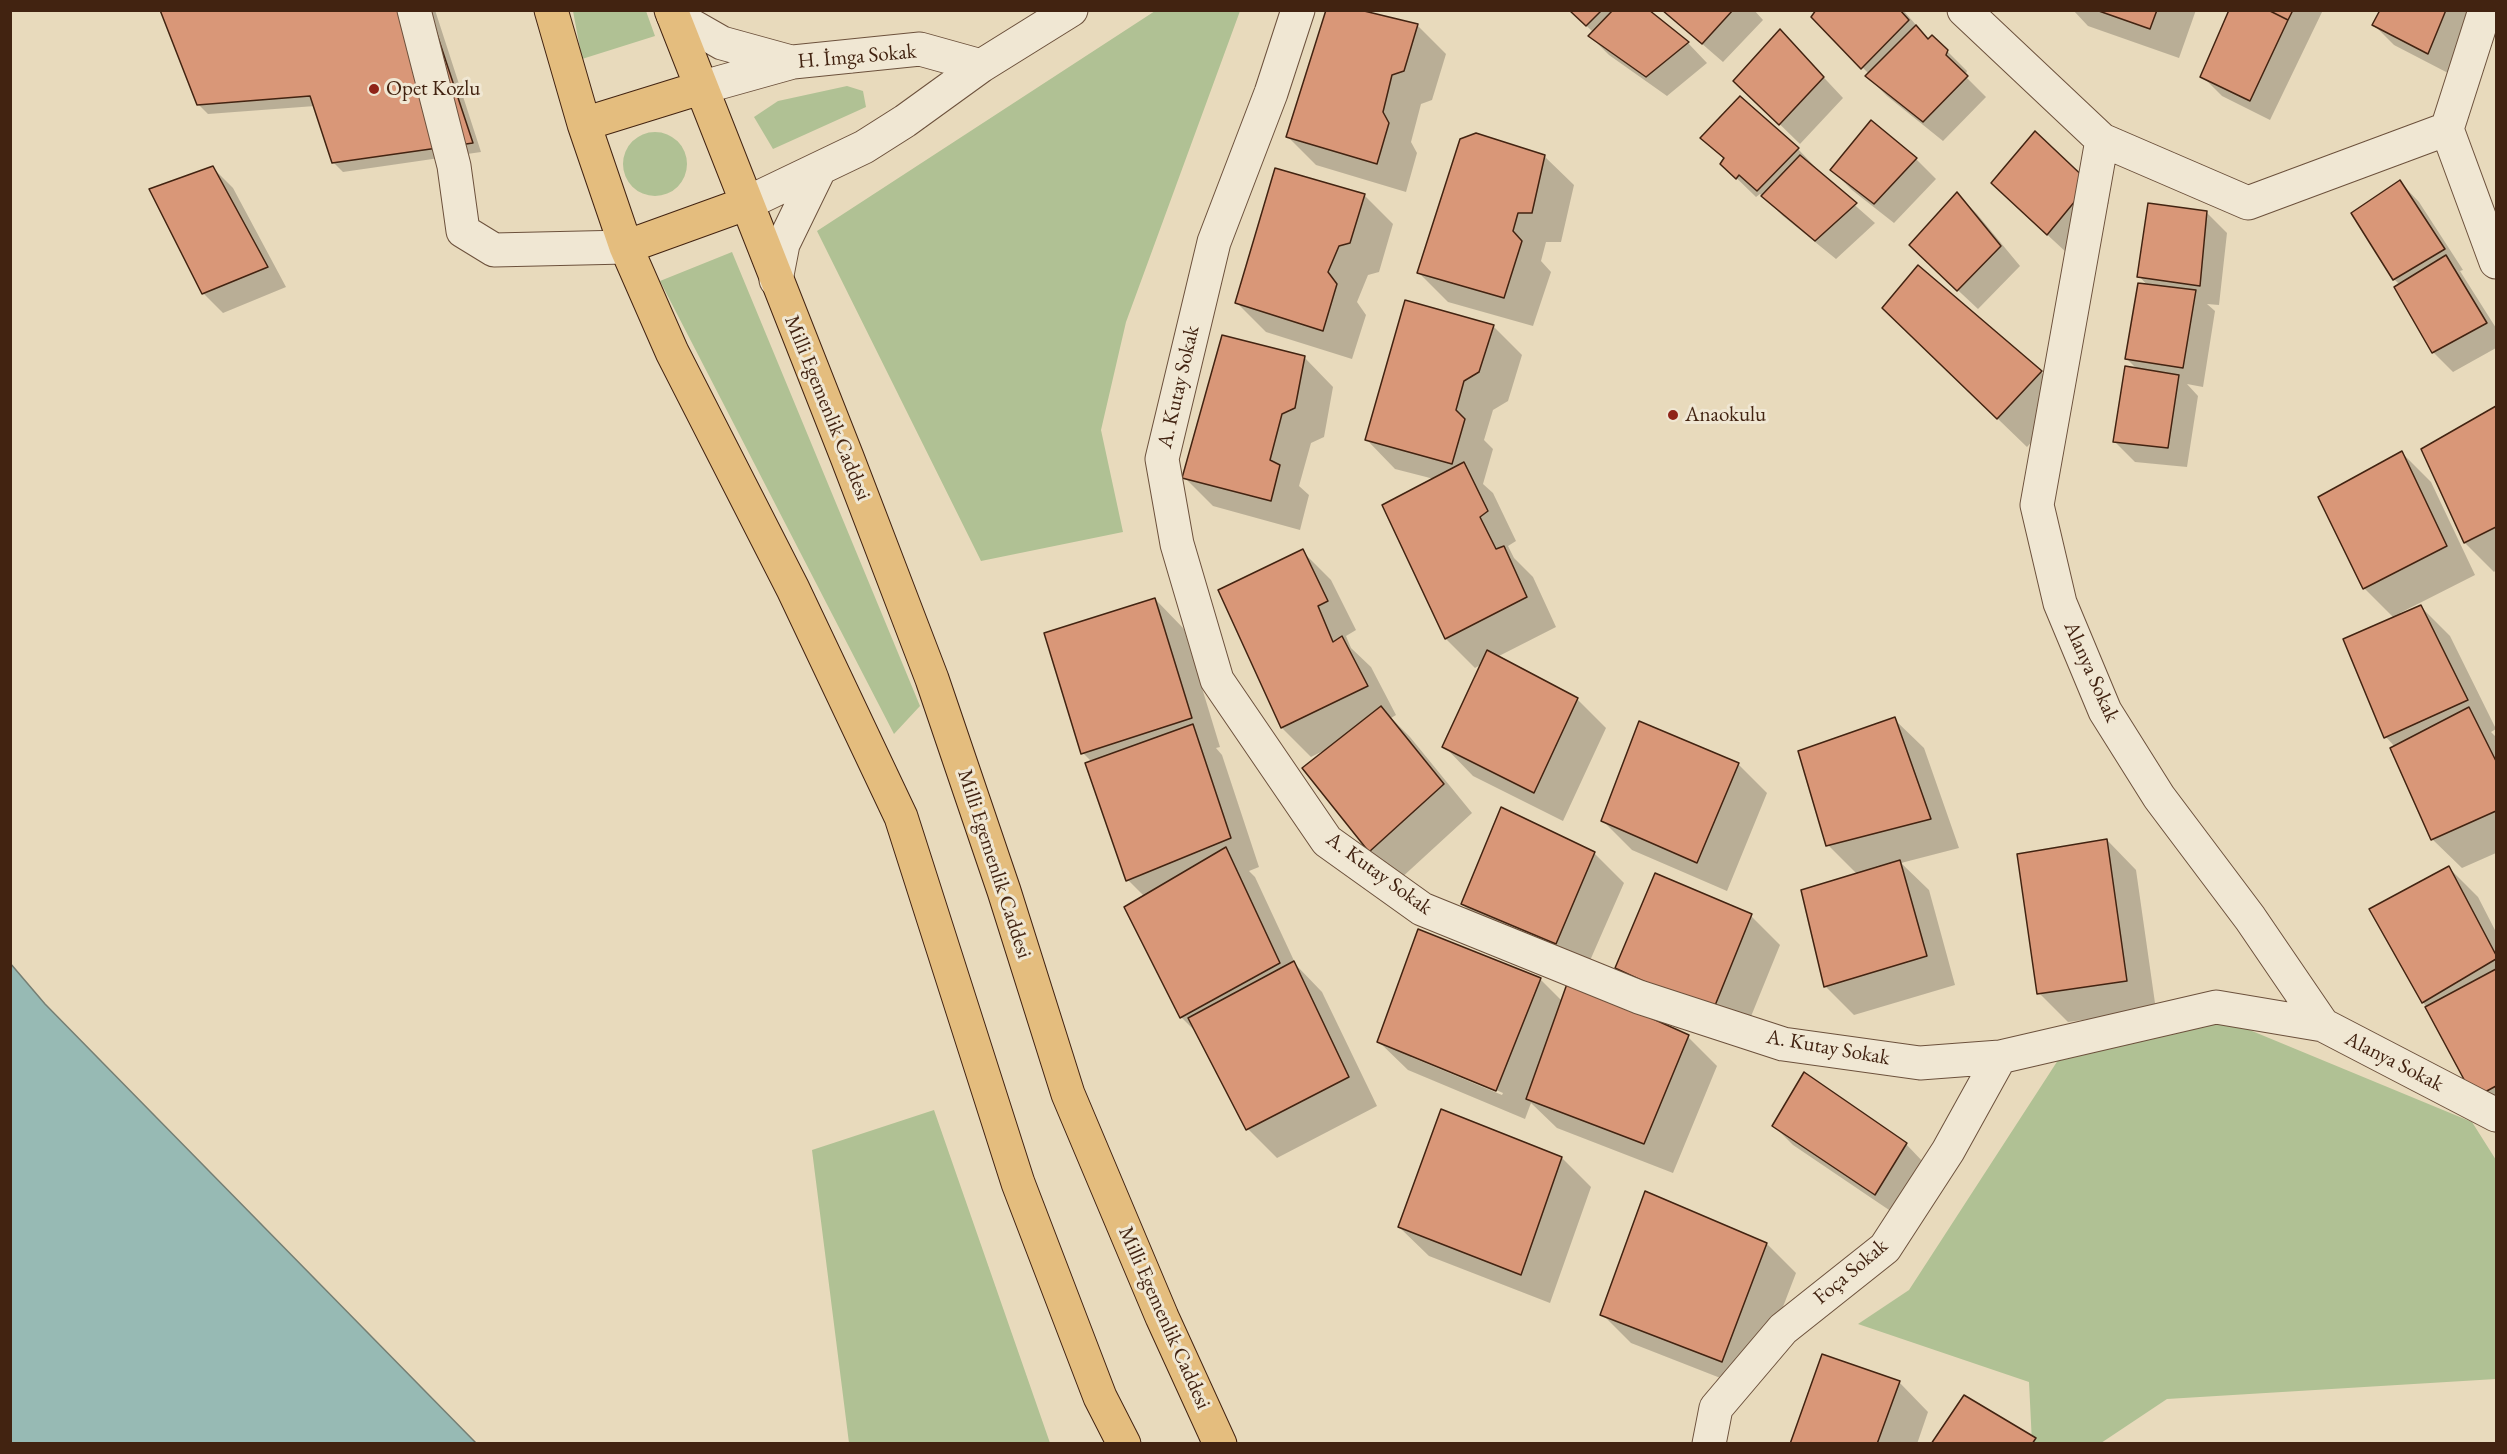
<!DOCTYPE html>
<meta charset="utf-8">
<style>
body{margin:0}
#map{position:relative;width:2507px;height:1454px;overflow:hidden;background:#e8dabc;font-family:"EB Garamond",serif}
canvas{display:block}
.frame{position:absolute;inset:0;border:12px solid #422311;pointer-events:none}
</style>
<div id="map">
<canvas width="2507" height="1454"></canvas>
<div class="frame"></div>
</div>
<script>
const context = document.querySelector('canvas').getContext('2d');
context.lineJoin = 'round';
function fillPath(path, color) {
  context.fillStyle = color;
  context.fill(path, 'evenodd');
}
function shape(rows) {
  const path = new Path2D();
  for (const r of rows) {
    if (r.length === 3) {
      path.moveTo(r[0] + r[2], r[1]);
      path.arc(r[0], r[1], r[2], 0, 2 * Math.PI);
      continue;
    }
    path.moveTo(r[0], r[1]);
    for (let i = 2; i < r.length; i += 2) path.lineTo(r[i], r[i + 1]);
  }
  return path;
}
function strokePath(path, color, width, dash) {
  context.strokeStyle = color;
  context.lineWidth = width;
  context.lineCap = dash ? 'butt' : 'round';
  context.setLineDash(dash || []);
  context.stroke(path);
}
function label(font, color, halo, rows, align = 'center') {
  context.font = font + ' "EB Garamond",serif';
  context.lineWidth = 6;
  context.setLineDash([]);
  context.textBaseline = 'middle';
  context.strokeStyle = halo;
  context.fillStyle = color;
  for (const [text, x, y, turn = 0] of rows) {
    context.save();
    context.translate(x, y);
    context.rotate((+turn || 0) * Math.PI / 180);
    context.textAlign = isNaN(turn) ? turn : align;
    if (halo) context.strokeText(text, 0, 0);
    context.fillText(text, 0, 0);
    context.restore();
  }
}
fillPath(shape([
 [573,11,646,11,655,36,582,59],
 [1155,11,1240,11,1126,322,1101,430,1123,532,981,561,817,231],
 [847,86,863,91,866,107,773,149,754,117,778,101],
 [655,164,32],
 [732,252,920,706,894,734,660,281],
 [2223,1019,2472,1122,2496,1160,2496,1379,2167,1399,2101,1443,2032,1443,2029,1382,1858,1324,1909,1290,2062,1054],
 [934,1110,1050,1443,849,1443,812,1150]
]), '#b0c194');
const water = shape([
 [10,963,45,1004,476,1443,11,1443,10,963]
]);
fillPath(water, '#97bab4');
strokePath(water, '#757e73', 1.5);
fillPath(shape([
 [162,10,435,10,481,152,343,172,333,162,315,106,208,114,198,104],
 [1570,10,1646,10,1688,43,1707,63,1667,96,1609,55,1590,36,1593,32],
 [1663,10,1754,10,1763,20,1723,62],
 [1818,10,1903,10,1929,40,1947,51,1967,71,1965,76,1986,97,1943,141,1887,96,1867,76,1869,74,1813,17],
 [2073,10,2196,10,2179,58,2088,26],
 [2231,10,2323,10,2270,120,2222,96,2202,76],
 [2382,10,2473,10,2448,73,2394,45,2374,25],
 [1417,25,1446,54,1432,100,1421,104,1411,142,1417,153,1406,192,1316,165,1287,136],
 [1799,51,1843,98,1800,144,1755,100],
 [1740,98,1798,149,1817,169,1816,171,1875,223,1836,259,1783,216,1760,194,1756,197,1722,164,1725,160,1702,138],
 [1871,122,1916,159,1936,179,1894,223,1852,190,1832,170],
 [1544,156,1574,185,1561,242,1546,242,1541,261,1551,272,1533,326,1448,302,1419,273],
 [213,168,233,188,286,287,223,313,203,293],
 [2400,182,2419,202,2463,270,2460,271,2496,328,2496,348,2453,372,2433,352,2400,285,2394,279],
 [2089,184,2109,203,2067,253,2013,203],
 [1957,194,1977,214,2020,266,1978,309,1930,264],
 [1364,195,1393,224,1379,272,1368,275,1357,302,1366,315,1352,359,1266,332,1237,303],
 [2207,213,2227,233,2219,305,2207,304,2215,311,2203,387,2187,384,2198,396,2187,467,2135,462,2115,442,2138,370,2126,358,2148,286,2139,276],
 [1493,326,1522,355,1508,401,1493,410,1484,440,1493,449,1483,484,1493,493,1516,541,1508,546,1514,558,1533,577,1556,627,1497,657,1577,699,1606,728,1563,821,1473,776,1444,746,1482,664,1475,668,1446,639,1384,506,1434,479,1395,469,1366,439],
 [1913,337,2041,372,2070,401,2027,447],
 [1304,357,1333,387,1324,437,1311,443,1299,486,1309,495,1300,530,1213,506,1184,477],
 [2496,408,2496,570,2494,572,2465,543,2423,450],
 [2402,453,2431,482,2475,575,2400,613,2401,616,2421,607,2450,636,2496,729,2491,732,2496,737,2496,853,2462,868,2432,839,2395,747,2386,737,2345,640,2394,618,2364,588],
 [1302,551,1331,580,1356,630,1346,636,1351,648,1371,667,1396,715,1391,718,1410,737,1472,813,1399,880,1370,851,1304,768,1327,749,1311,757,1282,728],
 [1155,599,1184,629,1220,747,1216,748,1222,755,1259,867,1249,871,1255,877,1296,965,1322,992,1377,1106,1277,1158,1248,1129,1197,1033,1181,1017,1144,896,1128,880,1092,762,1083,753],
 [1894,719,1924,748,1959,848,1901,863,1929,890,1955,985,1854,1015,1825,986,1857,874,1828,845],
 [1738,764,1767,793,1727,891,1632,850,1603,821],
 [1502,809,1595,854,1624,883,1585,972,1492,933,1462,904],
 [2107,840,2136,870,2156,1010,2068,1022,2039,993],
 [2449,868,2478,897,2496,932,2496,1118,2423,1002],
 [1751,916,1780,945,1741,1041,1646,997,1617,968],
 [1540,979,1562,1001,1688,1037,1717,1066,1673,1173,1557,1128,1531,1103,1525,1119,1408,1070,1378,1041],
 [1411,1054,1503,1093,1502,1095,1411,1057],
 [1774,1126,1906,1144,1925,1164,1895,1214,1793,1145],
 [1562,1158,1591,1187,1550,1303,1429,1256,1399,1227],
 [1767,1244,1796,1273,1751,1390,1631,1343,1602,1314],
 [1899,1382,1928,1412,1917,1444,1791,1444]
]), '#0003');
const building = shape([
 [160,10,429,10,473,143,332,163,310,96,197,105,160,10],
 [1326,10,1360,10,1418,24,1404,71,1392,75,1383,112,1389,123,1377,164,1286,137,1326,10],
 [1569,10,1602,10,1586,26,1569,10],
 [1613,10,1649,10,1689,42,1646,77,1588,36,1613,10],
 [1662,10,1733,10,1702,44,1662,10],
 [1816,10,1900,10,1909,20,1861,69,1811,17,1816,10],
 [2096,10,2157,10,2150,29,2096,10],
 [2229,10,2268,10,2288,20,2250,101,2200,77,2229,10],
 [2268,10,2293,10,2288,20,2268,10],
 [2380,10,2446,10,2428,54,2372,25,2380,10],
 [1916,25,1928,39,1932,35,1948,50,1946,55,1968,76,1923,122,1865,76,1916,25],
 [1780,29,1824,77,1779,125,1733,81,1780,29],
 [1740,96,1799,148,1757,191,1739,175,1736,179,1720,164,1724,158,1700,138,1740,96],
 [1871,120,1917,158,1874,204,1830,170,1871,120],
 [2035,131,2090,183,2047,235,1991,183,2035,131],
 [1476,133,1545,155,1532,213,1518,213,1513,231,1522,241,1504,298,1417,273,1460,139,1476,133],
 [1800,155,1857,203,1815,241,1761,196,1800,155],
 [213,166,268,267,202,294,149,189,213,166],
 [1275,168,1365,194,1350,243,1339,246,1328,272,1337,284,1323,331,1235,303,1275,168],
 [2400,180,2445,249,2393,280,2351,213,2400,180],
 [1957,192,2001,246,1957,291,1909,245,1957,192],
 [2148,203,2207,211,2200,286,2137,277,2148,203],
 [2446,255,2487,323,2432,353,2394,287,2446,255],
 [1918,265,2042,371,1997,419,1882,308,1918,265],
 [2138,283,2196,290,2183,368,2125,359,2138,283],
 [1405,300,1494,325,1479,372,1464,381,1456,410,1465,419,1452,464,1365,440,1405,300],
 [1222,335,1305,356,1295,408,1282,414,1270,460,1280,465,1271,501,1182,478,1222,335],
 [2125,366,2179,375,2168,448,2113,442,2125,366],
 [2496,406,2496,527,2464,543,2421,449,2496,406],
 [2402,451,2447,546,2363,589,2318,497,2402,451],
 [1464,462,1488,511,1480,517,1496,549,1504,546,1527,597,1445,639,1382,505,1464,462],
 [1303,549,1328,601,1318,606,1333,642,1342,636,1368,686,1281,728,1218,590,1303,549],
 [1155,598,1192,718,1081,754,1044,633,1155,598],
 [2421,605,2468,700,2384,738,2343,639,2421,605],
 [1487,650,1578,698,1534,793,1442,747,1487,650],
 [1381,706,1444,784,1369,852,1302,768,1381,706],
 [2469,707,2496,761,2496,811,2431,840,2390,748,2469,707],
 [1895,717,1931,819,1826,846,1798,751,1895,717],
 [1639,721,1739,763,1697,863,1601,821,1639,721],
 [1193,724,1231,838,1126,881,1085,763,1193,724],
 [1501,807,1595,852,1556,944,1461,904,1501,807],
 [2107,839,2127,981,2037,994,2017,854,2107,839],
 [1226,847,1280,963,1180,1018,1124,907,1226,847],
 [1900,860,1927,956,1824,987,1801,890,1900,860],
 [2449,866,2496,955,2496,959,2422,1003,2369,909,2449,866],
 [1655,873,1752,914,1712,1013,1615,968,1655,873],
 [1418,929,1541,978,1496,1091,1377,1042,1418,929],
 [1294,961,1349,1077,1246,1130,1188,1018,1294,961],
 [2496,969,2496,1086,2474,1098,2425,1007,2496,969],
 [1568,981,1689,1035,1644,1144,1526,1099,1568,981],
 [1804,1072,1907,1143,1875,1195,1772,1126,1804,1072],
 [1441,1109,1562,1157,1521,1275,1398,1227,1441,1109],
 [1645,1191,1767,1243,1722,1362,1600,1315,1645,1191],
 [1822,1354,1900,1381,1877,1444,1790,1444,1822,1354],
 [1964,1395,2036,1438,2032,1444,1931,1444,1964,1395]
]);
fillPath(building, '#d99778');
strokePath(building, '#422311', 1.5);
const minor = shape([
 [414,10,454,166,463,231,494,250,626,247],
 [1298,10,1271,93,1214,242,1162,459,1177,544,1217,680,1327,841,1422,909,1639,997,1783,1044,1920,1063,2000,1057,2216,1007,2323,1025],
 [1964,10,2102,140,2248,203,2447,129],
 [673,15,722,43,791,62],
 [700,88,793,62,920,49,981,66],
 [2447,129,2496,262],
 [2447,129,2485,10],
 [2102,140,2037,505,2060,603,2105,711,2159,797,2250,918,2323,1025,2496,1115],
 [745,204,864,147,905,121,981,66,1071,10],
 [776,280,783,244,819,170],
 [1709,1444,1716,1408,1783,1329,1885,1248,1948,1151,2000,1057]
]);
const trunk = shape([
 [551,10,584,124,626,247,672,352,793,589,901,817,1018,1183,1100,1397,1124,1444],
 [671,10,847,457,932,679,1004,891,1068,1094,1162,1317,1220,1444],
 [584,124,700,88],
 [626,247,745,204]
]);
strokePath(minor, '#6c513c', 35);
strokePath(trunk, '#422311', 35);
strokePath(minor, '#f0e7d3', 33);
strokePath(trunk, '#e4bd7e', 33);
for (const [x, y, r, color] of [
 [374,89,6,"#8f2418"],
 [1673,415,6,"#8f2418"]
]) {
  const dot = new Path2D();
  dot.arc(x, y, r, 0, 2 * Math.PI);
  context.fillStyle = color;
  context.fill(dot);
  strokePath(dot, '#f0e7d3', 2);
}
label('21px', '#422311', '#f0e7d3', [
 ["H. İmga Sokak",857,57,-5],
 ["A. Kutay Sokak",1179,387,-77],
 ["Milli Egemenlik Caddesi",827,408,68],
 ["Alanya Sokak",2091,672,66],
 ["Milli Egemenlik Caddesi",994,864,72],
 ["A. Kutay Sokak",1379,874,36],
 ["A. Kutay Sokak",1828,1048,10],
 ["Alanya Sokak",2394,1062,27],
 ["Foça Sokak",1851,1272,-40],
 ["Milli Egemenlik Caddesi",1164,1318,66]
]);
label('21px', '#422311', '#f0e7d3', [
 ["Opet Kozlu",386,89],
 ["Anaokulu",1685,415]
], 'left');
</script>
